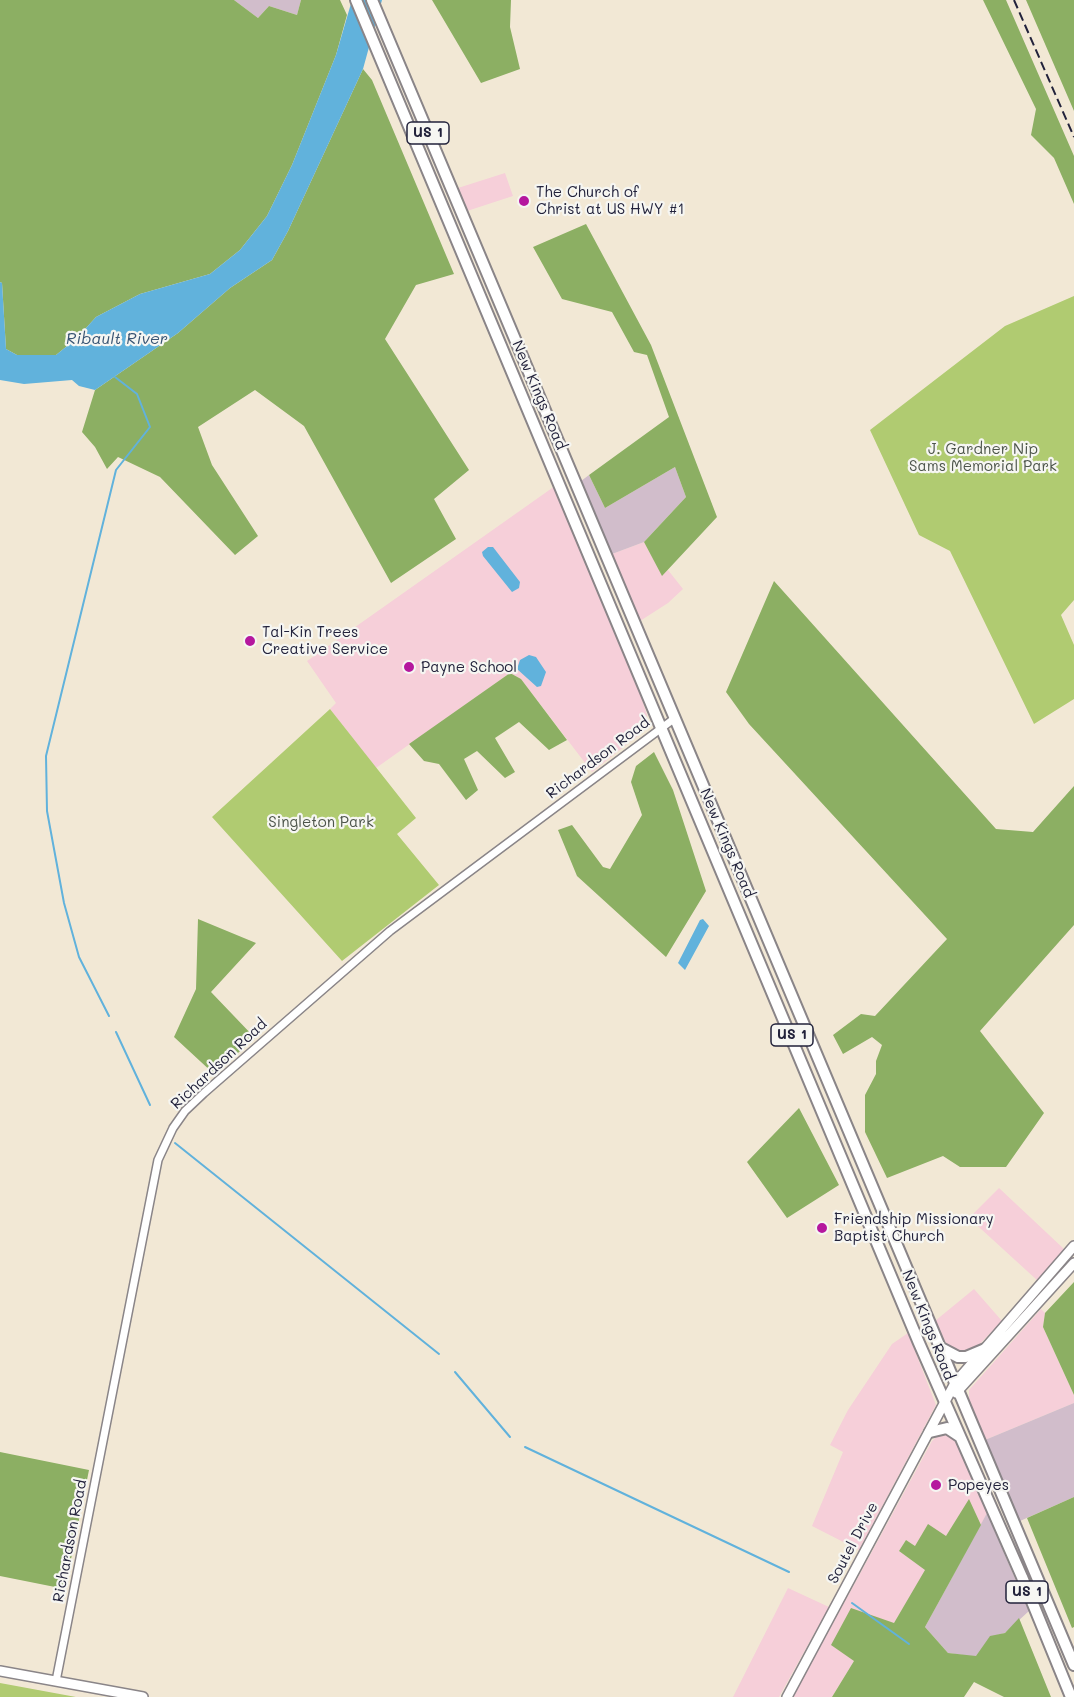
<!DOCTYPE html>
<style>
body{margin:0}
canvas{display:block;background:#f2e8d5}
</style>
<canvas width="1074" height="1697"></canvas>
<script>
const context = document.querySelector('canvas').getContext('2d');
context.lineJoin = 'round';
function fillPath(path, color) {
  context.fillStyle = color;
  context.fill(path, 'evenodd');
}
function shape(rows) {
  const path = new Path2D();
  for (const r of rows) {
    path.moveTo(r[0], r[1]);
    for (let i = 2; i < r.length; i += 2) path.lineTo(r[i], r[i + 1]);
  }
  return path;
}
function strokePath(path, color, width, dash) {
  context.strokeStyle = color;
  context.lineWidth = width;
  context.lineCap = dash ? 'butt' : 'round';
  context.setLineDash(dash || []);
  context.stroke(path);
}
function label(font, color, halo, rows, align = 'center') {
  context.font = font + ' Mali,sans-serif';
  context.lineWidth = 4.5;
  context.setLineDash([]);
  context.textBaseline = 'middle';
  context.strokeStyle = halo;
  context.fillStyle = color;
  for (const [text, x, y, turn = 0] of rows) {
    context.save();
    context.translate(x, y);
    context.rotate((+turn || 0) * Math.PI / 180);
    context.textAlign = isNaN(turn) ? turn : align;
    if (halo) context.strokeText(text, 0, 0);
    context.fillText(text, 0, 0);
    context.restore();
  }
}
fillPath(shape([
 [505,173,513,196,467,211,458,188],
 [555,486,632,669,647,715,645,730,592,772,521,679,510,673,376,768,330,709,336,703,307,661],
 [644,542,662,575,668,570,683,589,668,603,640,621,612,554],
 [999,1188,1064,1249,1038,1281,969,1218],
 [974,1289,1002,1321,975,1349,962,1355,949,1349,935,1321],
 [1041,1309,1045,1313,1043,1327,1074,1395,1074,1403,985,1440,969,1402,969,1390],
 [908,1333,936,1405,859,1550,812,1526,843,1452,830,1445,848,1410,892,1344],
 [942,1432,956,1438,987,1513,981,1525,969,1500,946,1536,915,1546,906,1540,899,1551,926,1570,894,1623,854,1661,832,1697,793,1697,932,1441],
 [788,1588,829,1607,779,1697,733,1697]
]), '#f6cfd9');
fillPath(shape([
 [234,0,301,0,297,15,269,6,258,18],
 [675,467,686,497,644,542,612,554,581,481,589,475,605,508],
 [1074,1403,1074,1497,1020,1521,985,1440],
 [987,1513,1029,1611,1005,1633,990,1637,977,1657,948,1653,925,1627]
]), '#d1bdcb');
fillPath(shape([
 [1074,296,1074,600,1061,615,1074,645,1074,699,1034,724,950,551,919,535,870,430,1005,326],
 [330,709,416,818,397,834,439,885,342,961,212,817],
 [0,1683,76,1697,0,1697]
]), '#b0cb71');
fillPath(shape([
 [0,0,234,0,258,18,269,6,297,15,301,0,340,0,347,15,336,55,292,165,267,216,240,250,210,274,140,294,96,317,77,338,56,355,17,355,6,349,2,283,0,282],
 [432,0,511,0,510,27,520,69,481,83],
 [983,0,1006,0,1074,156,1074,204,1054,158,1031,135,1036,109],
 [1026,0,1074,0,1074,111],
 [363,69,372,80,454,274,416,285,385,339,469,470,434,499,456,539,391,583,304,426,255,390,198,427,212,465,258,536,235,555,160,477,118,457,107,469,95,447,82,432,95,390,178,333,230,288,272,260,288,231],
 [586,224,651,345,717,517,662,576,644,542,686,497,675,467,605,508,589,475,669,417,647,355,634,352,612,312,562,299,533,247],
 [774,581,996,829,1033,832,1074,786,1074,925,980,1031,1044,1113,1006,1167,960,1167,943,1156,887,1178,865,1132,865,1095,876,1074,876,1061,882,1045,872,1037,843,1054,833,1035,861,1014,875,1016,947,939,749,724,726,692],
 [510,673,521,679,567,740,549,750,519,722,495,738,515,772,505,778,477,751,464,759,478,790,466,800,439,764,424,761,409,744],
 [654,752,673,790,706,891,666,957,577,876,558,830,572,825,603,867,610,869,642,815,631,782,636,766],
 [198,919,256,943,211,992,255,1038,214,1074,174,1037,196,989],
 [799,1108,839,1185,787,1218,747,1162],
 [1074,1282,1074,1395,1043,1327,1045,1313],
 [0,1452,89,1470,65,1589,0,1576],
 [1074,1497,1074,1627,1072,1628,1027,1518],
 [969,1499,981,1525,925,1627,948,1653,976,1656,990,1636,1005,1633,1019,1618,1051,1697,1004,1697,974,1682,964,1697,832,1697,854,1661,831,1645,851,1608,894,1623,925,1570,899,1551,906,1540,915,1546,928,1524,946,1536]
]), '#8caf63');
fillPath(shape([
 [352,0,382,0,363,69,288,231,272,260,230,288,178,333,95,390,79,386,72,380,24,384,0,380,0,282,2,283,6,349,17,355,56,355,77,338,96,317,140,294,210,274,240,250,267,216,292,165,336,55],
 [488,547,493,547,520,582,519,588,512,592,483,556,482,552],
 [529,655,536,657,546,672,541,686,537,687,517,669,520,660],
 [703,919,709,926,685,970,678,963,700,920]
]), '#61b2dc');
strokePath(shape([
 [109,1016,79,957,64,903,47,811,46,756,116,470,150,427,137,394,115,377],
 [116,1032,150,1105],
 [175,1143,439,1354],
 [455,1372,510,1437],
 [525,1447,789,1572],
 [852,1603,909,1644]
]), '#61b2dc', 2);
const minor = shape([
 [56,1681,158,1160,173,1128,185,1111,204,1093,390,931,675,718]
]);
const major = shape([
 [956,1393,1074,1263],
 [0,1671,143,1697],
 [787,1697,955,1383,1074,1246]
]);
const highway = shape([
 [356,0,919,1343,1022,1577,1071,1697],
 [372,0,1074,1665],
 [941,1348,958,1357,966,1357,985,1349],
 [930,1432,947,1428,959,1436]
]);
strokePath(minor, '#8a8588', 10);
strokePath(major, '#8a8588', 12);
strokePath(highway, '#8a8588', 14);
strokePath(minor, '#fff', 7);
strokePath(major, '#fff', 9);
strokePath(highway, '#fff', 10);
strokePath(shape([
 [1014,0,1074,137]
]), '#22223b', 2, [9, 4.5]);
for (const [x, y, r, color] of [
 [524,201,6,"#b5179e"],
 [250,641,6,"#b5179e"],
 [409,667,6,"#b5179e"],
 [822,1228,6,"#b5179e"],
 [936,1485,6,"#b5179e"]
]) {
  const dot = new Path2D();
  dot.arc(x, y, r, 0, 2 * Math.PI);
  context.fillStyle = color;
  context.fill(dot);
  strokePath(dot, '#f6f6f2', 2);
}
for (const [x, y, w] of [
 [428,133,42],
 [792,1035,42],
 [1027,1592,42]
]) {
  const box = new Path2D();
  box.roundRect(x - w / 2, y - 11, w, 22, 4.5);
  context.fillStyle = '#f6f6f2';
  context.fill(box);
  strokePath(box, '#22223b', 1.5);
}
label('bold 14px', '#22223b', null, [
 ["US 1",428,133],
 ["US 1",792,1035],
 ["US 1",1027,1592]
]);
label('15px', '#22223b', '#f6f6f2', [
 ["The Church of",536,192],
 ["Christ at US HWY #1",536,209],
 ["Tal-Kin Trees",262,632],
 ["Creative Service",262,649],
 ["Payne School",421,667],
 ["Friendship Missionary",834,1219],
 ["Baptist Church",834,1236],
 ["Popeyes",948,1485]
], 'left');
label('15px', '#22223b', '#f6f6f2', [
 ["New Kings Road",539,395,67],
 ["Richardson Road",598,758,-37],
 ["New Kings Road",727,843,67],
 ["Richardson Road",219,1064,-43],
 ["New Kings Road",928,1325,68],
 ["Richardson Road",70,1541,-79],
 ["Soutel Drive",853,1543,-62]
]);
label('15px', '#4d554b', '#f6f6f2', [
 ["J. Gardner Nip",983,449],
 ["Sams Memorial Park",983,466],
 ["Singleton Park",321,822]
]);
label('italic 16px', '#385473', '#f6f6f2', [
 ["Ribault River",117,339]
]);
</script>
